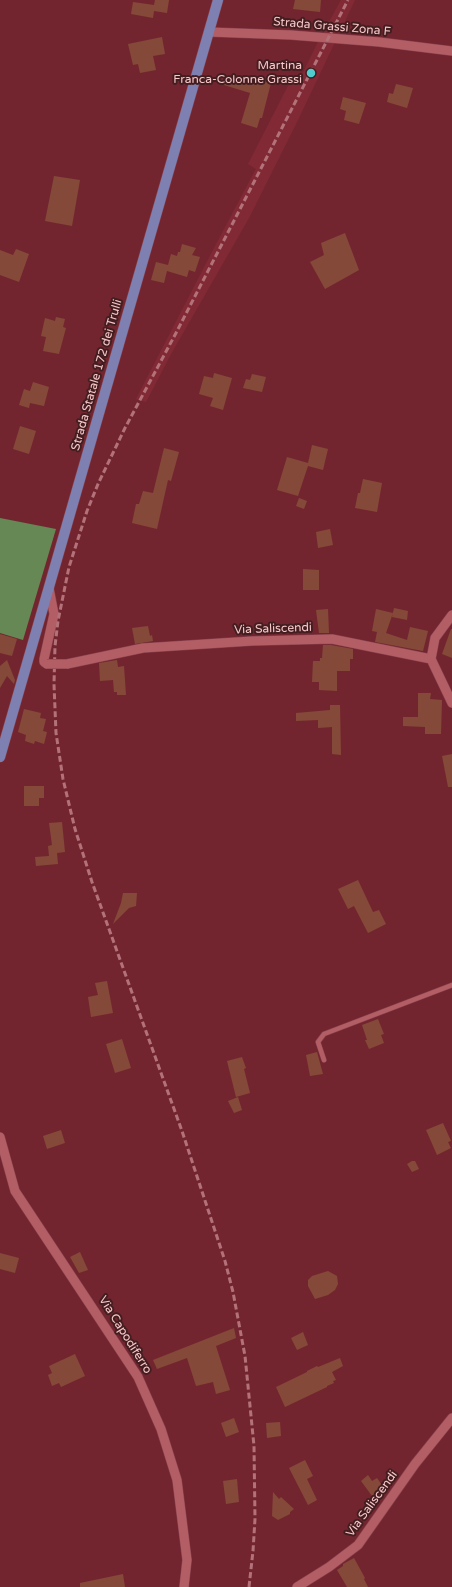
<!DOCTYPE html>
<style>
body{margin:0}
canvas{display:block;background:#73252f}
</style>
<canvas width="452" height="1587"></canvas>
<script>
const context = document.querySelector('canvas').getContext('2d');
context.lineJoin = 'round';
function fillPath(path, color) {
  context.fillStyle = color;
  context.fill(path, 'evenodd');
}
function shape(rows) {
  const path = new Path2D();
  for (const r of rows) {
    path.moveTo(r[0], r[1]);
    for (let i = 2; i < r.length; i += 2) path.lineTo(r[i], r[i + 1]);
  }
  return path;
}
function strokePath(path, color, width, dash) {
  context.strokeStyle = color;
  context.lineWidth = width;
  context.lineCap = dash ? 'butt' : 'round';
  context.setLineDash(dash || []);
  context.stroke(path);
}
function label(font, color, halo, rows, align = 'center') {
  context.font = font + ' "Varela Round",sans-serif';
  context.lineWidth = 4;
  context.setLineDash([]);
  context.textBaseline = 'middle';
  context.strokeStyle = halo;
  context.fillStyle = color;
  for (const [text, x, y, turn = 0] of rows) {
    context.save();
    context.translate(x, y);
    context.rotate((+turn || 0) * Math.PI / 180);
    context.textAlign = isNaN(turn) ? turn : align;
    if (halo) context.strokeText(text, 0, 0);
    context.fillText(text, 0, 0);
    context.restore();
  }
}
fillPath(shape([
 [341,0,355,0,297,122,249,218,171,354,146,402,136,399,213,250,256,169,248,164,289,84,297,85,316,46]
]), '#812a35');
fillPath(shape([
 [0,518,56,529,23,640,0,633]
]), '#658855');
fillPath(shape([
 [155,0,169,0,167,13,154,11,153,18,131,14,133,2,154,5],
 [295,0,321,0,320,12,293,9],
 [162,37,165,54,153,56,156,70,140,73,138,64,133,65,128,44],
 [227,75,253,83,254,78,271,83,262,118,260,118,257,128,241,123,250,93,224,85],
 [396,84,413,88,407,108,387,102,389,93,393,94],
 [343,97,366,103,359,124,344,120,346,111,340,109],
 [54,176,80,180,72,226,45,221],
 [345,233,359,270,325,289,310,262,324,255,321,243],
 [182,244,196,248,192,255,200,257,195,272,189,270,187,277,167,271,164,283,151,280,156,262,168,265,171,254,177,256,178,252,180,252],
 [16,249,29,254,19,282,0,275,0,250,13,255],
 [56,317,65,319,63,327,66,328,59,354,43,351,46,337,41,336,45,318,55,321],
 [214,373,232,378,223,410,210,406,213,398,199,394,204,376,213,378],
 [252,374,266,377,262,392,243,388,246,379,250,380],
 [33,382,49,387,44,406,30,403,29,408,19,405,24,389,30,391],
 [20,426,36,431,29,454,13,449],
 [312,445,328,449,323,470,308,466,298,496,277,490,287,457,308,463],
 [164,448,179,452,171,481,168,480,157,529,132,523,136,504,139,504,143,491,153,493],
 [363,479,382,483,377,512,355,508,358,493,360,493],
 [299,498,307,501,304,509,296,506],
 [330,529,333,545,318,548,316,532],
 [303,569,319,570,319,590,303,590],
 [394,608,408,611,407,620,392,617],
 [328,609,329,633,319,633,316,610],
 [376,609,393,613,386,633,407,640,410,627,428,631,423,651,375,642,377,632,372,631],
 [148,626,150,636,152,635,153,641,135,644,132,628],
 [451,629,452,629,452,658,442,654],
 [0,634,17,639,12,656,0,653],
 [323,645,331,645,353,649,353,659,350,659,350,671,337,671,337,691,319,690,319,682,312,682,313,661,320,661,320,658,322,658],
 [7,660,15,680,14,684,7,676,0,688,0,666],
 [117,660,118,667,124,666,126,695,117,695,117,692,114,692,113,680,100,681,99,663],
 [418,693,431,693,430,699,442,700,441,734,425,734,425,727,403,726,403,717,418,717],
 [330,705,340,705,341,755,332,754,332,727,318,728,318,720,296,721,296,713,330,710],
 [24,709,41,713,40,718,46,719,43,731,47,732,44,744,35,741,34,744,25,741,26,735,18,732],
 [452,754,452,787,448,787,442,756],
 [24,786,44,786,44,798,39,798,39,806,24,806],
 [62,822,65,852,57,853,58,864,36,866,35,857,49,856,48,846,52,845,49,823],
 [358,880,373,912,379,910,386,924,368,933,354,906,348,909,338,889],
 [123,893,137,893,136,906,129,908,113,924,121,903],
 [107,981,113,1013,91,1017,88,997,98,995,95,983],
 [378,1019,384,1034,381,1035,384,1043,369,1049,365,1040,367,1040,362,1025],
 [122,1039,131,1068,115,1073,106,1044],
 [317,1052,323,1074,310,1076,306,1055],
 [242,1057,246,1068,244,1069,250,1093,236,1097,227,1061],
 [238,1097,242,1110,234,1113,228,1101],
 [443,1123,451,1141,448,1142,451,1148,437,1155,426,1130],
 [61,1130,65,1143,47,1149,43,1136],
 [412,1161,415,1161,419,1169,412,1172,407,1164],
 [80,1252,88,1270,79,1273,70,1257],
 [0,1253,19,1258,15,1273,0,1269],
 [328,1271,337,1276,338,1284,335,1290,328,1295,315,1299,308,1286,308,1280,312,1276],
 [234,1328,236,1338,216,1346,230,1390,216,1394,213,1382,196,1386,187,1358,157,1369,153,1360],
 [303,1332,308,1345,297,1350,291,1338],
 [75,1354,85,1376,61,1387,59,1383,52,1386,48,1375,52,1373,49,1366],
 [340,1358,343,1366,332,1372,336,1380,333,1381,334,1383,327,1386,327,1387,285,1407,276,1387,307,1372,307,1371,317,1366,318,1367],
 [234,1418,239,1432,226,1437,221,1423],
 [280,1422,281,1436,267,1438,266,1423],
 [305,1460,313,1476,307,1479,317,1500,308,1505,289,1468],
 [368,1475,372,1481,377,1478,386,1491,375,1500,361,1481],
 [237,1479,239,1502,226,1504,223,1481],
 [273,1492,279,1499,281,1497,294,1509,290,1512,290,1514,278,1520,272,1516],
 [354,1558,365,1578,364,1579,368,1587,347,1587,337,1570,343,1566,343,1564],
 [123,1574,125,1587,80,1587,80,1583]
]), '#844938');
const lane = shape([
 [324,1060,318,1042,324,1034,452,985]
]);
const street = shape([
 [209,32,291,35,379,42,452,51],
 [431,659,435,638,452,615],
 [431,659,452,703],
 [47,664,44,662,44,659,54,614,49,588],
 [67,664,143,648,252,641,332,639,431,659],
 [0,1137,15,1191,138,1377,161,1429,177,1480,187,1560,184,1587],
 [297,1587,329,1567,358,1545,415,1464,452,1418]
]);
const primary = shape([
 [0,757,218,0]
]);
strokePath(lane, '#88424f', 5.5);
strokePath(street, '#88424f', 10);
strokePath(primary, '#88424f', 11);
strokePath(lane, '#b35e65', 4.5);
strokePath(street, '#b35e65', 9);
strokePath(primary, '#7e80b2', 10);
strokePath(shape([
 [249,1587,253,1551,255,1519,254,1446,245,1356,233,1292,225,1261,182,1131,92,882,75,829,63,779,56,733,54,684,55,646,58,621,69,567,87,511,98,484,125,428,176,333,348,0]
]), '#b37279', 3, [6, 3]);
const streetBridge = shape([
 [47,664,67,664]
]);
strokePath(streetBridge, '#88424f', 10, []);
strokePath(streetBridge, '#b35e65', 9);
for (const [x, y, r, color] of [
 [311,73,5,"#52cdce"]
]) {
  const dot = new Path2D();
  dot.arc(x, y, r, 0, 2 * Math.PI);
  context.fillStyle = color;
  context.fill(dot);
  strokePath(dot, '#421e21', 1.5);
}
label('12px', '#f8c7c9', '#421e21', [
 ["Strada Grassi Zona F",332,27,5],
 ["Strada Statale 172 dei Trulli",97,375,-74],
 ["Via Saliscendi",273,629,-2],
 ["Via Capodiferro",125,1335,58],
 ["Via Saliscendi",372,1504,-54]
]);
label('12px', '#f8c7c9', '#421e21', [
 ["Martina",302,66],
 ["Franca-Colonne Grassi",302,80]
], 'right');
</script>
